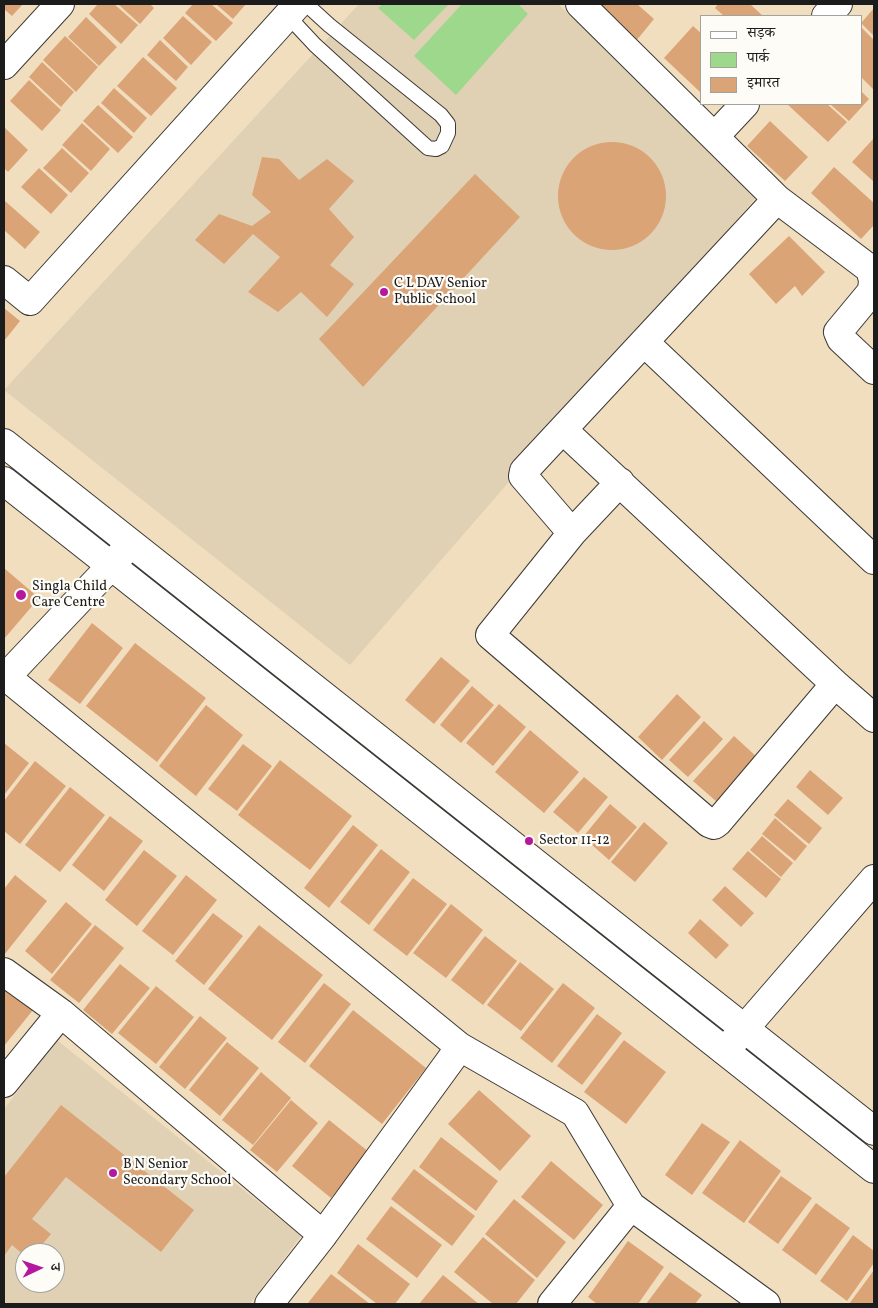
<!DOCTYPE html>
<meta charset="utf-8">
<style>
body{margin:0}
#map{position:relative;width:878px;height:1308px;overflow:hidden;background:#f1debf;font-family:Vollkorn,"Noto Serif Devanagari",serif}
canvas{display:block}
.frame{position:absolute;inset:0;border:5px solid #1c1c1c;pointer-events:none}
.legend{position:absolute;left:700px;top:15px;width:162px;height:90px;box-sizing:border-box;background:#fdfcf7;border:1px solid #a3a29f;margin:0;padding:6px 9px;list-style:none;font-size:15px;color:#1c1c1c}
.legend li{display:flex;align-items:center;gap:10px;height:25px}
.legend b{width:25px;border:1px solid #a3a29f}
.north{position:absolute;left:15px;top:1243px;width:50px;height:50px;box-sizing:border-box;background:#fdfcf7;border:1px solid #a3a29f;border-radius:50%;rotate:87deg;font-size:14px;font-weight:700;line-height:20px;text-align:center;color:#1c1c1c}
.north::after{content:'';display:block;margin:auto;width:18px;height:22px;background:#b5179e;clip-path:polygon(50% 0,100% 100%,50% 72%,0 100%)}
</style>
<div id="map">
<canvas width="878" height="1308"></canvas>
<div class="frame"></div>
<ul class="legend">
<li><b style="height:6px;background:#fff"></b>सड़क</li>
<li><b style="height:14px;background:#9dd88c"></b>पार्क</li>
<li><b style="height:14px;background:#dba477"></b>इमारत</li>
</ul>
<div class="north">उ</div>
</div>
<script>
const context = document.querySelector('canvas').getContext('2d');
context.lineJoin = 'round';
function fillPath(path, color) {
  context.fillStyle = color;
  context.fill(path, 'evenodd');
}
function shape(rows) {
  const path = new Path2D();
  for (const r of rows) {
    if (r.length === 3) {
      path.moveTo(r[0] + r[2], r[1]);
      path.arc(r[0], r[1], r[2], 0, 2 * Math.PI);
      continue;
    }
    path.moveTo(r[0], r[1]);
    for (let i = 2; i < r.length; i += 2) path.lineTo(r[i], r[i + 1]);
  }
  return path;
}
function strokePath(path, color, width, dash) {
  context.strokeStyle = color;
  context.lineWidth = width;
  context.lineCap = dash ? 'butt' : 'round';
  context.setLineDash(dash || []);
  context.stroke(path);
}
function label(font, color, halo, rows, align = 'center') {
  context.font = font + ' Vollkorn,serif';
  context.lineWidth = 4.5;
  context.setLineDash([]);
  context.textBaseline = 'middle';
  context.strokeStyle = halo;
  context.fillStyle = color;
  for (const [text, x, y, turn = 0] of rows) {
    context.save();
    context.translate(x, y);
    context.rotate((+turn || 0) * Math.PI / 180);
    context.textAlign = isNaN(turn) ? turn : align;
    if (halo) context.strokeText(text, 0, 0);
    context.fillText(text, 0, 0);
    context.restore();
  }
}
fillPath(shape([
 [359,4,558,4,759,194,350,665,4,390],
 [57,1040,301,1236,250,1304,4,1304,4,1109],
 [25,1253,55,1253,55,1283,25,1283]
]), '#e1d1b4');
fillPath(shape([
 [383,4,449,4,414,40,378,8],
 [462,4,518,4,528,14,456,95,414,56]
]), '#9dd88c');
fillPath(shape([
 [4,4,23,4,12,16,4,9],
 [98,4,114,4,138,25,121,44,89,14],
 [118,4,150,4,154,8,140,24],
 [193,4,211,4,233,23,216,41,185,13],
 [216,4,246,4,233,19],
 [595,4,637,4,654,19,636,41],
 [718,4,750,4,763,16,724,16,715,8],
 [874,8,874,36,862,24,862,22],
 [183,16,212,42,191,65,163,38],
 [86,17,117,47,99,66,68,37],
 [693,26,702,34,700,92,664,58],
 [862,28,874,40,874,90,862,78],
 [65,36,98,67,76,92,43,60],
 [160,40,188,67,176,81,147,55],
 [143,57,177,88,151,116,117,86],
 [42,62,74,92,61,107,29,77],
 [29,80,61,110,42,131,10,101],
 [114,88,147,118,134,133,101,103],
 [862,92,869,99,849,121,830,104,862,104],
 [787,104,827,104,847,122,828,142],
 [98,105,133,137,118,153,83,121],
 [770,121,808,157,785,181,747,146],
 [82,123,110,149,91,171,62,145],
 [4,127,28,150,8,172,4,168],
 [874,138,874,182,852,162],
 [612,196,54],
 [62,148,89,173,71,193,43,168],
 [262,157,279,159,299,180,327,159,354,181,329,209,354,237,330,265,354,284,327,317,301,292,278,312,248,292,280,257,253,234,224,264,195,240,219,214,252,226,271,212,252,195],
 [834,167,874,203,874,225,861,239,811,193],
 [39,168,68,195,51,214,21,187],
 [475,174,520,217,363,387,319,339],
 [5,201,40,232,25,249,4,230,4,202],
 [789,236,825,272,802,296,795,286,776,304,749,274],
 [4,308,20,321,4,341],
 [4,568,39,598,4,639],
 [92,623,123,648,80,704,48,680],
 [135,643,206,698,157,762,86,706],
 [441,657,470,681,434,724,405,700],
 [472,686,494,705,461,743,440,725],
 [677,694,701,717,662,760,638,737],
 [499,704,526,727,493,766,466,743],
 [206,705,243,735,196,796,159,766],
 [704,721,723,739,688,777,669,760],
 [530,730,579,772,544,813,495,772],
 [734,736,758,758,717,802,693,781],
 [4,743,29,763,4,795],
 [243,744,272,766,237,811,208,789],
 [280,760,352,816,310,870,238,815],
 [35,761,66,786,20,844,4,831,4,801],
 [810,770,843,798,828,815,796,787],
 [584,777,608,797,578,833,553,812],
 [70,787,105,815,60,872,25,845],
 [788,799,822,828,809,844,774,815],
 [610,804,637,827,609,860,583,837],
 [110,816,143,841,104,891,72,865],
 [775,818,807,846,795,861,762,834],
 [644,822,668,843,635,882,611,862],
 [353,825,378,845,329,908,304,888],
 [762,836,793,863,781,877,750,850],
 [381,849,410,872,369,925,340,902],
 [144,850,177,876,137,926,105,900],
 [748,851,781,879,766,898,732,869],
 [15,875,47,901,4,955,4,889],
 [186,875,217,900,173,955,142,931],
 [413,878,447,904,407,956,373,930],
 [725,886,754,913,741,927,712,900],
 [66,902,92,924,52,974,25,951],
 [451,904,483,930,446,978,413,953],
 [213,913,243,936,204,985,175,961],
 [700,919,729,945,716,959,688,933],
 [95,925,124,948,79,1003,50,980],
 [259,925,323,975,272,1040,208,989],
 [485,936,517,961,483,1005,451,980],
 [520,962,554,989,521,1031,487,1005],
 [120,964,150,988,112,1034,83,1010],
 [324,983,351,1004,305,1063,278,1042],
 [563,983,595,1008,552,1063,520,1038],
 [4,986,33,1010,4,1046],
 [156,986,194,1017,156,1064,118,1033],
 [353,1010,426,1068,382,1124,309,1066],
 [597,1014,622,1033,582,1085,557,1066],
 [200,1016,227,1038,185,1089,159,1067],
 [624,1040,666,1072,626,1124,584,1092],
 [227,1042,259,1068,220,1116,189,1090],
 [261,1072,291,1098,253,1145,222,1120],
 [479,1090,531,1136,500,1171,448,1124],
 [291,1100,318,1123,277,1172,250,1150],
 [61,1105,194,1210,161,1252,66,1177,32,1219,51,1234,35,1253,25,1253,25,1256,12,1245,4,1256,4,1177],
 [329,1120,369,1152,331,1198,292,1166],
 [702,1123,730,1142,692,1195,665,1175],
 [441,1137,498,1181,476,1211,419,1167],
 [740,1140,781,1171,744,1223,702,1193],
 [551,1161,603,1205,574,1240,521,1197],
 [414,1169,475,1216,452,1246,391,1199],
 [781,1176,812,1198,778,1244,748,1222],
 [514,1199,566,1242,537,1278,485,1234],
 [816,1203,850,1228,816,1275,782,1250],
 [391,1206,442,1245,417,1278,366,1239],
 [853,1235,874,1251,874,1263,847,1301,820,1281],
 [483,1237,535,1280,516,1304,493,1304,454,1272],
 [628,1241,664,1267,638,1304,597,1304,588,1297],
 [358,1244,410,1284,395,1304,377,1304,337,1273],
 [874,1270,874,1304,849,1304],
 [670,1272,702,1295,695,1304,646,1304],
 [331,1274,370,1304,309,1304,308,1303],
 [443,1275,479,1304,419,1304]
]), '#dba477');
const service = shape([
 [287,15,315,45,418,139,428,148,436,149,442,146,448,133,448,124,441,115,329,25,306,4]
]);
const minor = shape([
 [580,4,777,199,870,269,873,280,872,291,838,332,841,339,874,370],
 [826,16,838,4],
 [4,65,60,4],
 [715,136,745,104],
 [777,199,524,471,523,476,572,533,490,635,709,823,714,825,718,822,835,684,874,718],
 [4,280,30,301,298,4],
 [644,342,874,560],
 [563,430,835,684],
 [572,533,620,482],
 [4,675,460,1047,575,1113,631,1206,766,1304],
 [4,972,61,1013,323,1235],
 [725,1051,874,879],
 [4,1083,61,1013],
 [269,1304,323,1235,460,1047],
 [552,1304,631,1206]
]);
const tertiary = shape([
 [4,443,874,1131],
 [4,481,874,1169],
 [4,679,111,566,123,552]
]);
strokePath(service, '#3c3934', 16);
strokePath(minor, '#3c3934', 30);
strokePath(tertiary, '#3c3934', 30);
strokePath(service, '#fff', 14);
strokePath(minor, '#fff', 28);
strokePath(tertiary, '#fff', 28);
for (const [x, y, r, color] of [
 [384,292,5,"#b5179e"],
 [21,595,6,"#b5179e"],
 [529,841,5,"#b5179e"],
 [113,1173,5,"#b5179e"]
]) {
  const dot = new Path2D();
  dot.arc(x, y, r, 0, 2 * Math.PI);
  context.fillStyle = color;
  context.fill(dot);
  strokePath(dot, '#fdfcf7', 2);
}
label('14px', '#1c1c1c', '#fdfcf7', [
 ["C L DAV Senior",394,284],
 ["Public School",394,300],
 ["Singla Child",32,587],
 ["Care Centre",32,603],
 ["Sector 11-12",539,841],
 ["B N Senior",123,1165],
 ["Secondary School",123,1181]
], 'left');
</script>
